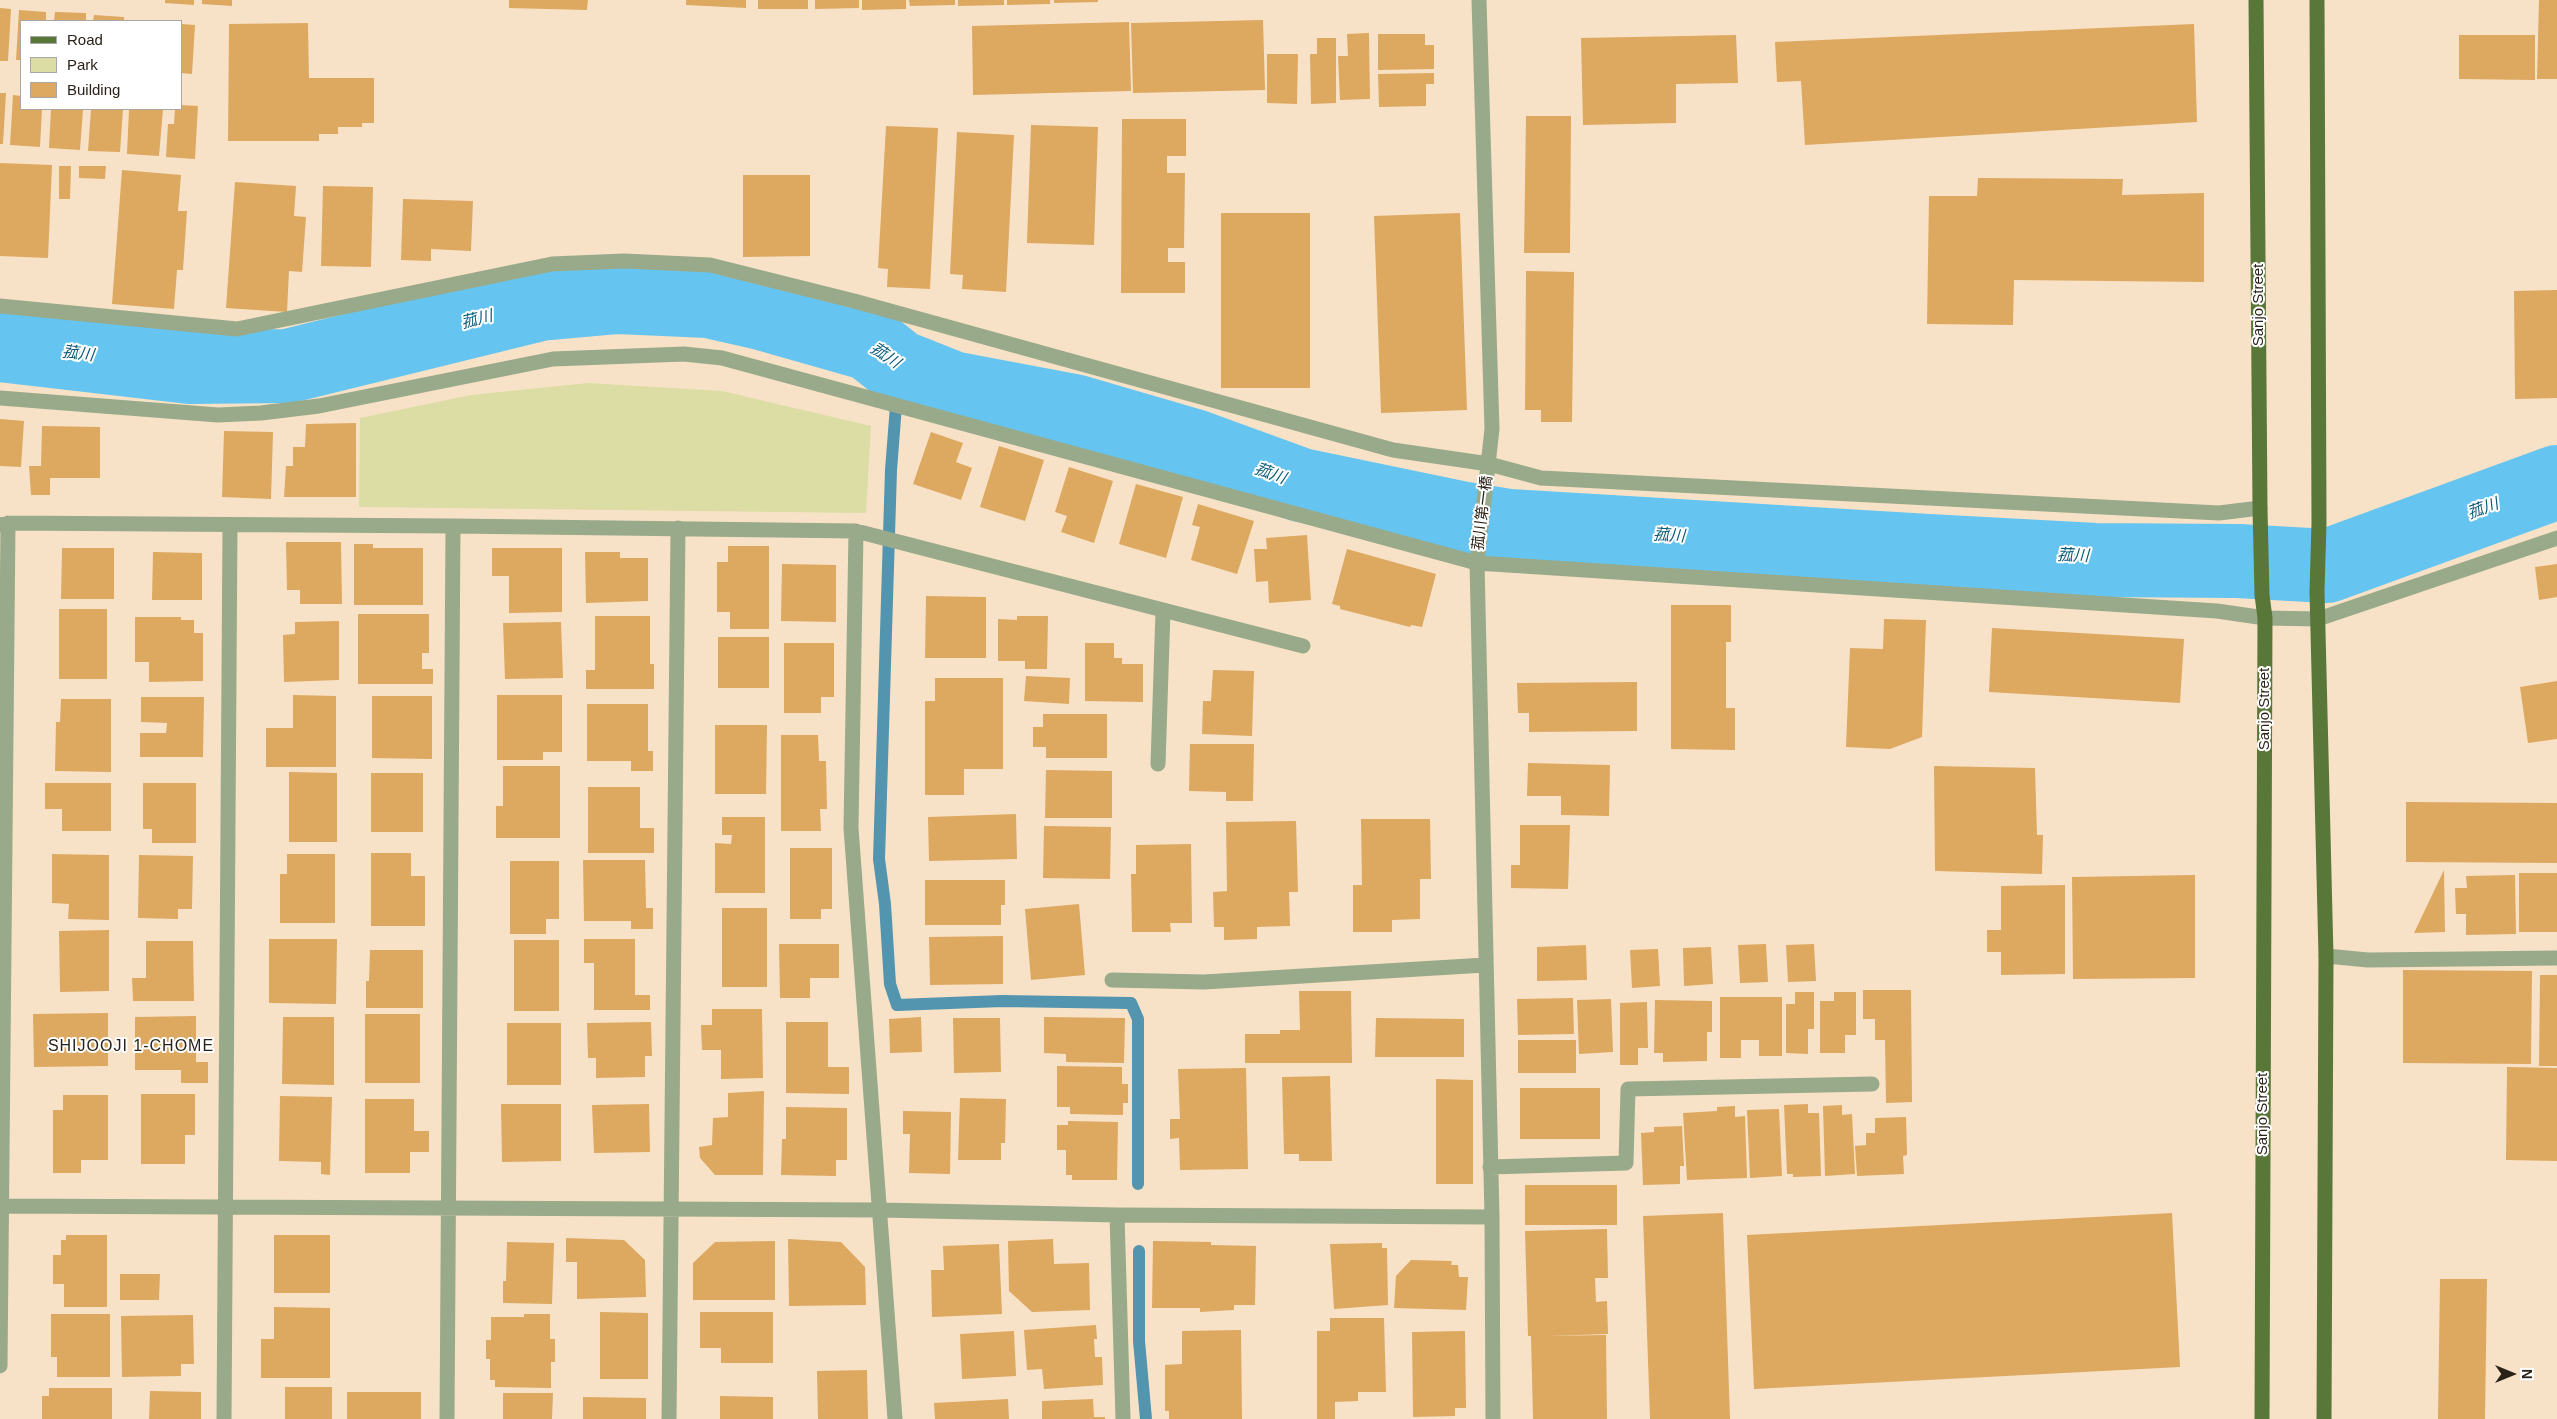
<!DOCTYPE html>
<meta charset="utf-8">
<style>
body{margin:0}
#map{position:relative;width:2557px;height:1419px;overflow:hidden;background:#f8e2c7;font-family:Arial,sans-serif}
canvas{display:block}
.legend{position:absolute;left:20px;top:20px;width:162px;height:90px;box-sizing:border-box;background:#fff;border:1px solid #aaa7a3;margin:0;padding:6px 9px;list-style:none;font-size:15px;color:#2a2218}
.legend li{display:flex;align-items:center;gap:10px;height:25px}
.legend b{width:25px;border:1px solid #aaa7a3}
.north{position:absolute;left:2487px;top:1349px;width:50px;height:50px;-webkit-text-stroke:4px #fff;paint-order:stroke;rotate:90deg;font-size:14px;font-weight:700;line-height:20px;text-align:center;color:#2a2218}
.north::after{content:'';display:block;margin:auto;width:18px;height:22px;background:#2a2218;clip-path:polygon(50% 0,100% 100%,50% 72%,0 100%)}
</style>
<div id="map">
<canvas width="2557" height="1419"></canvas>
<ul class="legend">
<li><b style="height:6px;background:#5a773a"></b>Road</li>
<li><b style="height:14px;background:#dbdda4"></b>Park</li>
<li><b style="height:14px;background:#dda860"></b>Building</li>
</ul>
<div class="north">N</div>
</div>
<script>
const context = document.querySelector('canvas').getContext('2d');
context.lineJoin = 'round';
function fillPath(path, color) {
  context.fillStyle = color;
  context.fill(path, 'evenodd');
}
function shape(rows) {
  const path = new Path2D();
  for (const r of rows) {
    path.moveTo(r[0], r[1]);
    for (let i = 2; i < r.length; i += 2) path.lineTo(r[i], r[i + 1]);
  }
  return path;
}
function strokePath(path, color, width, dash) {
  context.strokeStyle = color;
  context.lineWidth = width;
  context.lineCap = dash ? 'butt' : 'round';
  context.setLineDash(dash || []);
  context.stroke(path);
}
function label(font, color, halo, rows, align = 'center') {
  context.font = font + ' Arial,"Noto Sans JP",sans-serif';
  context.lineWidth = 4;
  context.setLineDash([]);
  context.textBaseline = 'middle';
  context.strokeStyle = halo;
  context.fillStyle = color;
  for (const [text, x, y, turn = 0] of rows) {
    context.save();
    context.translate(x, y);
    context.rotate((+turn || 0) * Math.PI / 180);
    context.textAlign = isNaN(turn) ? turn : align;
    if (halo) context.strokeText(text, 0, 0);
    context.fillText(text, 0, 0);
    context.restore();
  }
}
fillPath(shape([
 [588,383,722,391,871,426,866,513,359,507,360,418,471,395]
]), '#dbdda4');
strokePath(shape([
 [899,367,891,470,879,859,885,904,890,984,897,1005,1002,1001,1131,1003,1138,1019,1138,1184],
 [1139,1251,1139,1341,1146,1419]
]), '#5394af', 12);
strokePath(shape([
 [0,345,190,367,288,366,540,304,618,297,708,301,761,313,870,344,899,367,952,388,1074,411,1194,446,1301,485,1460,518,1509,526,1928,551,2095,560,2238,561,2327,566,2557,482]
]), '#65c5f0', 74);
fillPath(shape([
 [165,0,194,0,194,5,165,3],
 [202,0,232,0,232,6,202,4],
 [509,0,588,0,587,10,509,8],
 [686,0,746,0,746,8,686,5],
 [758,0,808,0,808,9,758,9],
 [815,0,859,0,859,8,815,9],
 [862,0,906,0,906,9,862,10],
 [909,0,955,0,955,5,910,6],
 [958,0,1004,0,1004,5,958,6],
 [1007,0,1050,0,1050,4,1007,5],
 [1054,0,1098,0,1098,2,1054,3],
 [2539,0,2557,0,2557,79,2537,79],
 [0,8,11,9,8,61,0,61],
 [19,10,46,12,46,21,21,21,21,60,16,60],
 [55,12,86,13,86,21,54,21],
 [94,15,124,17,124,21,93,21],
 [1263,20,1265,90,1133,93,1131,23],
 [1129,22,1131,91,973,95,972,26],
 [308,23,309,78,374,78,374,123,362,123,362,127,338,127,338,134,319,134,319,141,228,141,229,24],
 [181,24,195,25,192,74,181,73],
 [2194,24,2197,122,1805,145,1801,81,1777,82,1775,42],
 [1369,33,1370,99,1340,100,1338,56,1348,56,1347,34],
 [1378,34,1425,34,1425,45,1434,45,1434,69,1378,70],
 [1736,35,1738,83,1676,84,1676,123,1583,125,1581,38],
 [2459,35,2535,35,2535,80,2459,79],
 [1317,38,1336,38,1336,103,1311,104,1310,54,1317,54],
 [1267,54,1298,54,1297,104,1267,103],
 [1434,73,1434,84,1426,84,1426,106,1379,107,1378,74],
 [0,93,6,93,3,144,0,144],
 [13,95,21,96,21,109,42,109,40,147,10,145],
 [181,105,198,106,195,159,166,157,168,124,174,124,175,109,181,109],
 [51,109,83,109,80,150,49,148],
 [91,109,123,109,120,152,88,151],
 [129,109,163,109,159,156,127,154],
 [1526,116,1571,116,1570,253,1524,253],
 [1122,119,1186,119,1186,156,1167,156,1167,173,1185,173,1184,248,1168,248,1168,262,1185,262,1185,293,1121,293],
 [1031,125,1098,127,1094,245,1027,243],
 [886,126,938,128,930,289,887,287,888,269,878,268],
 [957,132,1014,135,1006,292,962,289,963,275,950,274],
 [0,163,52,165,48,258,0,256],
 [59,166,71,166,70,199,59,199],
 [79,166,106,166,105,179,79,178],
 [122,170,181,175,178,211,187,211,183,270,177,270,174,309,112,304],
 [743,175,810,175,810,256,743,257],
 [1978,178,2123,179,2122,195,2204,193,2204,282,2014,280,2013,325,1927,324,1929,196,1977,196],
 [235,182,296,186,294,216,306,217,302,272,289,271,287,312,226,308],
 [323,186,373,187,371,267,321,266],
 [403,199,473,201,471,251,431,249,431,261,401,260],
 [1221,213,1310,213,1310,388,1221,388],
 [1460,213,1467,410,1381,413,1374,216],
 [1526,271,1574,272,1572,422,1541,422,1541,410,1525,410],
 [2557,290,2557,398,2515,399,2514,291],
 [0,419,24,421,21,467,0,466],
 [356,423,356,497,284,497,286,466,293,466,293,447,305,447,306,424],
 [42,426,100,427,100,478,50,478,50,495,31,495,29,466,41,466],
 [224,431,273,432,271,499,222,497],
 [931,432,963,443,956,462,972,468,961,500,913,484],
 [999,446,1044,460,1025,521,980,507],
 [1069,467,1113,481,1094,543,1061,532,1067,516,1055,512],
 [1136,484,1183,497,1166,558,1119,544],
 [1198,504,1254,521,1237,574,1191,560,1200,527,1192,525],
 [1307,535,1311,600,1269,603,1268,581,1256,582,1254,549,1267,549,1266,538],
 [286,542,341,542,342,604,300,604,300,590,287,590],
 [354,544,373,544,373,548,423,548,423,605,354,605],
 [728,546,769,546,769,629,730,629,730,612,717,612,717,562,728,562],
 [62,548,114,548,114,599,61,599],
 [492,548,562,548,562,612,509,613,509,576,492,576],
 [1347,549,1436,574,1422,627,1411,625,1410,627,1340,609,1340,606,1332,604],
 [153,552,202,553,202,600,152,600],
 [585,552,620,552,620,558,648,558,648,601,586,603],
 [782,564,836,565,836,622,781,621],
 [2557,564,2557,597,2539,600,2535,567],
 [926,596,986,597,986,658,925,658],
 [1671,605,1731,605,1731,642,1726,642,1726,708,1735,708,1735,750,1671,749],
 [59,609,107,609,107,679,59,679],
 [358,614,429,614,429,653,422,653,422,669,433,669,433,684,358,684],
 [595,616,650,616,650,664,654,664,654,689,586,689,586,670,595,670],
 [1017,616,1048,616,1047,669,1025,669,1025,661,998,661,998,619,1017,620],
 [135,617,181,617,181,620,194,620,194,633,203,633,203,681,149,682,149,662,135,662],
 [1884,619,1926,620,1922,737,1890,749,1846,747,1850,648,1883,649],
 [339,621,339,680,284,682,283,635,295,634,295,622],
 [561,622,563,678,505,679,503,623],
 [1992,628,2184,639,2180,703,1989,692],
 [718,637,769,637,769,688,718,688],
 [784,643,834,643,834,697,821,697,821,713,784,713],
 [1085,643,1114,643,1114,658,1122,658,1122,664,1143,664,1143,702,1085,701],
 [1213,670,1254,671,1252,736,1202,734,1203,701,1211,701],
 [1026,676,1070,678,1069,704,1024,701],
 [935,678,1003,678,1003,769,964,769,964,795,925,795,925,701,935,701],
 [2557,681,2557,739,2528,743,2520,687],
 [1637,682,1637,731,1529,732,1529,713,1518,713,1517,683],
 [293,695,336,696,336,767,266,767,266,728,293,728],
 [497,695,562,695,562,752,543,752,543,760,497,760],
 [372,696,432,696,432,759,372,758],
 [141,697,204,697,203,757,140,757,140,733,166,733,167,723,141,722],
 [61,699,111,699,111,772,55,771,56,722,60,722],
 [587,704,648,704,648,751,653,751,653,771,631,771,631,761,587,761],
 [1043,714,1107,714,1107,758,1046,758,1046,747,1033,747,1033,727,1043,727],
 [715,725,767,725,766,794,715,794],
 [781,735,818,735,819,761,826,761,827,809,820,809,821,831,781,831],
 [1190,744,1254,744,1253,801,1226,801,1226,792,1189,791],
 [1528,763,1610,765,1609,816,1561,815,1561,796,1527,796],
 [503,766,560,766,560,838,496,838,496,806,503,806],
 [1934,766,2035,768,2037,835,2043,835,2042,874,1935,871],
 [1046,770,1112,771,1112,818,1045,818],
 [289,772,337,773,337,842,289,842],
 [371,773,423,773,423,832,371,832],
 [45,783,111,783,111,831,62,831,62,809,45,809],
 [143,783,196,783,196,843,152,843,152,829,143,829],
 [588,787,640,787,640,828,654,828,654,853,588,853],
 [2406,802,2557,803,2557,863,2406,862],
 [1016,814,1017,859,929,861,928,817],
 [722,817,765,817,765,893,715,893,715,843,731,844,732,835,722,835],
 [1361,819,1430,819,1431,879,1420,879,1420,919,1392,920,1392,932,1353,932,1353,885,1362,885],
 [1296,821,1298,892,1289,892,1290,926,1257,927,1257,939,1224,940,1224,927,1214,927,1213,892,1227,891,1226,822],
 [1520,825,1570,825,1568,889,1511,888,1511,865,1520,865],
 [1044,826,1111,827,1110,879,1043,878],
 [1191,844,1192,923,1170,923,1171,932,1132,932,1131,874,1136,874,1136,845],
 [790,848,832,848,832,909,821,909,821,919,790,919],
 [371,853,411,853,411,876,425,876,425,926,371,926],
 [52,854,109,855,109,920,68,919,69,904,52,903],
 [287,854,335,854,335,923,280,923,280,874,287,874],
 [139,855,193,856,192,909,178,909,178,919,138,918],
 [583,860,645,860,646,908,653,908,653,929,631,929,631,921,584,921],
 [510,861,559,861,559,919,546,919,546,934,510,934],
 [2444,870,2445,932,2414,933],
 [2519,873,2557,873,2557,932,2519,932],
 [2195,875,2195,978,2073,979,2072,877],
 [2515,875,2516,934,2466,935,2466,914,2456,914,2455,888,2467,888,2466,876],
 [925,880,1005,880,1005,905,1001,905,1001,925,925,925],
 [2065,885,2065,974,2001,975,2001,952,1987,952,1987,930,2001,930,2001,886],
 [1079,904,1085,975,1031,980,1025,909],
 [722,908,767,908,767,987,722,987],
 [109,930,109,991,60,992,59,931],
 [1003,936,1003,984,930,985,929,937],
 [269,939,337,939,336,1004,269,1003],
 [584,939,635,939,635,995,650,995,650,1010,594,1010,594,963,584,963],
 [514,940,559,940,559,1011,514,1011],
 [146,941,193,941,194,1001,133,1001,132,978,146,978],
 [779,944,839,944,839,978,810,978,810,998,780,998],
 [1766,944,1768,982,1740,983,1738,945],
 [1814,944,1816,981,1788,982,1786,945],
 [1586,945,1587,980,1537,981,1537,947],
 [1711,947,1713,984,1684,986,1683,948],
 [1658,949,1660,986,1632,988,1630,950],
 [370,950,423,950,423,1008,366,1008,366,981,369,981],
 [2403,970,2532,971,2531,1064,2403,1063],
 [2540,975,2557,975,2557,1066,2539,1066],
 [1863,990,1911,990,1912,1102,1886,1103,1885,1040,1875,1040,1875,1019,1863,1019],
 [1299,991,1351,991,1352,1063,1245,1063,1245,1034,1280,1034,1280,1030,1300,1030],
 [1795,992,1814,992,1814,1029,1808,1029,1808,1054,1786,1053,1786,1004,1795,1004],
 [1834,992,1856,992,1856,1035,1845,1035,1845,1053,1820,1053,1820,1001,1834,1001],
 [1720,997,1782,997,1782,1056,1759,1056,1759,1040,1741,1040,1741,1058,1720,1058],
 [1573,998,1574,1034,1518,1035,1517,999],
 [1611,999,1613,1052,1579,1054,1577,1000],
 [1655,1000,1712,1001,1712,1032,1707,1032,1707,1061,1663,1062,1663,1053,1654,1053],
 [1647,1002,1648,1048,1638,1048,1638,1065,1620,1065,1620,1003],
 [712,1009,762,1009,763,1078,721,1079,721,1050,702,1050,701,1025,712,1025],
 [108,1013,108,1066,34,1067,33,1014],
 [365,1014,420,1014,420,1083,365,1083],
 [196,1016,196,1062,208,1062,208,1083,181,1083,181,1070,135,1070,135,1017],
 [283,1017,334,1017,334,1085,282,1084],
 [921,1017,922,1052,890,1053,889,1019],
 [1044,1017,1125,1018,1124,1063,1066,1062,1066,1054,1044,1053],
 [953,1018,1000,1018,1001,1072,954,1073],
 [1376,1018,1464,1019,1464,1057,1375,1057],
 [651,1022,652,1056,645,1056,645,1077,596,1078,596,1058,588,1058,587,1023],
 [786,1022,828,1022,828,1067,849,1067,849,1094,786,1093],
 [507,1023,561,1023,561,1085,507,1085],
 [1518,1040,1576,1040,1576,1073,1518,1073],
 [1057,1066,1122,1067,1122,1084,1128,1084,1128,1103,1123,1103,1123,1115,1070,1114,1070,1107,1057,1107],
 [2507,1067,2557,1068,2557,1161,2506,1160],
 [1246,1068,1248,1169,1180,1170,1179,1138,1170,1139,1170,1119,1180,1119,1178,1069],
 [1330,1076,1332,1161,1299,1161,1299,1154,1284,1154,1282,1077],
 [1436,1079,1473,1080,1473,1184,1436,1184],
 [1520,1088,1600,1088,1600,1139,1520,1139],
 [764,1091,763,1175,715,1175,700,1158,699,1147,712,1145,713,1118,728,1117,728,1093],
 [141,1094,195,1094,195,1135,185,1135,185,1164,141,1164],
 [63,1095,108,1095,108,1160,81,1160,81,1173,53,1173,53,1110,63,1110],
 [280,1096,332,1097,330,1175,321,1174,321,1162,279,1161],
 [960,1098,1006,1099,1005,1143,1001,1143,1001,1160,958,1160],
 [365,1099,414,1099,414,1131,429,1131,429,1152,410,1152,410,1173,365,1173],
 [501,1104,561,1104,561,1161,502,1162],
 [649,1104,650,1152,594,1153,592,1105],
 [1808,1104,1808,1113,1819,1113,1821,1176,1793,1177,1793,1174,1787,1174,1784,1105],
 [1842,1105,1842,1115,1852,1114,1855,1174,1825,1176,1823,1106],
 [1735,1106,1735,1117,1745,1116,1747,1178,1687,1180,1683,1113,1717,1111,1717,1107],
 [786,1107,847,1108,847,1160,836,1160,836,1176,781,1175,782,1139,786,1139],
 [1779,1109,1782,1176,1750,1178,1747,1110],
 [903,1111,951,1112,950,1174,909,1173,910,1134,903,1134],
 [1906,1117,1907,1155,1903,1156,1904,1174,1857,1176,1855,1146,1866,1145,1866,1133,1875,1133,1875,1118],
 [1068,1121,1118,1122,1117,1180,1072,1180,1072,1175,1066,1175,1066,1150,1057,1150,1057,1125,1068,1125],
 [1682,1126,1684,1166,1680,1166,1680,1184,1643,1185,1641,1133,1654,1132,1654,1127],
 [1525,1185,1617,1185,1617,1225,1525,1225],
 [1723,1213,1730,1419,1650,1419,1643,1216],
 [2172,1213,2180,1367,1754,1389,1747,1235],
 [1607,1229,1608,1278,1595,1278,1596,1302,1607,1301,1608,1334,1545,1336,1606,1335,1607,1419,1533,1419,1531,1336,1528,1336,1525,1231],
 [66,1235,107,1235,107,1307,64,1307,64,1284,53,1284,53,1255,61,1255,61,1240,66,1240],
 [274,1235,330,1235,330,1293,274,1293],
 [566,1238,624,1240,645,1260,646,1297,577,1299,577,1262,566,1262],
 [788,1239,841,1242,865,1267,866,1305,789,1306],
 [1053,1239,1054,1264,1089,1263,1090,1310,1032,1312,1009,1291,1008,1241],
 [775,1241,775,1300,693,1300,693,1263,715,1242],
 [1153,1241,1211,1242,1211,1245,1256,1246,1255,1305,1234,1305,1234,1310,1200,1312,1200,1308,1152,1308],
 [507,1242,554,1243,552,1304,503,1303,503,1281,506,1281],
 [1382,1243,1382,1248,1387,1248,1388,1305,1334,1309,1330,1244],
 [999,1244,1002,1314,932,1317,931,1270,944,1270,943,1246],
 [1411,1260,1452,1261,1451,1265,1458,1265,1459,1277,1468,1277,1466,1310,1394,1308,1396,1276],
 [120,1274,160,1274,159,1300,120,1300],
 [2440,1279,2487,1279,2485,1419,2438,1419],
 [274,1307,330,1308,330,1378,261,1378,261,1339,274,1339],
 [600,1312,648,1313,648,1379,600,1379],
 [700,1312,773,1312,773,1363,721,1363,721,1348,700,1348],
 [51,1314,110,1314,110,1377,57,1377,57,1357,51,1357],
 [524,1314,550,1314,550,1339,555,1339,555,1362,551,1362,551,1388,495,1387,495,1380,490,1380,490,1359,486,1359,486,1340,491,1340,491,1317,524,1317],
 [193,1315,194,1364,181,1364,181,1376,122,1377,121,1316],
 [1330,1318,1384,1318,1386,1392,1358,1392,1358,1401,1335,1402,1335,1419,1317,1419,1317,1331,1330,1331],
 [1096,1325,1097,1339,1094,1339,1095,1357,1102,1357,1103,1385,1044,1389,1042,1369,1027,1370,1024,1330],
 [1241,1330,1242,1419,1169,1419,1169,1411,1165,1411,1165,1365,1182,1364,1182,1331],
 [1014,1331,1016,1376,962,1379,960,1334],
 [1465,1331,1466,1408,1455,1408,1455,1416,1413,1417,1412,1332],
 [867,1370,868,1419,818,1419,817,1371],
 [285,1387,332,1387,332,1419,285,1419],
 [49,1388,112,1388,112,1419,42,1419,42,1396,49,1396],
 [150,1391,201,1392,201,1419,149,1419],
 [347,1392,421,1392,421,1419,347,1419],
 [503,1393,553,1393,552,1419,503,1419],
 [720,1396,773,1397,773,1419,720,1419],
 [583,1397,646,1398,646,1419,583,1419],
 [1008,1399,1009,1419,935,1419,934,1403],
 [1093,1399,1094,1417,1105,1417,1105,1419,1042,1419,1042,1401]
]), '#dda860');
strokePath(shape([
 [1479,0,1492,429,1477,563,1492,1217,1493,1419],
 [0,306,237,329,552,264,624,261,710,265,854,301,1393,450,1489,464,1541,478,2219,513,2260,508],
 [0,398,218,415,261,413,319,406,553,359,684,354,722,358,1477,563,2217,611,2265,618,2318,619,2557,538],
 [0,525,8,523,453,526,856,531,1303,646],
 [856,531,851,828,895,1419],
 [1158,764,1163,611],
 [2326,956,2368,960,2557,958],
 [1112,980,1204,982,1485,965],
 [1490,1167,1626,1163,1628,1089,1872,1084],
 [0,1206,880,1210,1117,1215,1492,1217],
 [1117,1215,1123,1419],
 [0,1366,8,523],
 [224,1419,230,525],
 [447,1419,453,526],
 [669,1419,678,528]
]), '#99aa8a', 15);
strokePath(shape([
 [2256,0,2260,508,2262,595,2265,618,2262,1419],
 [2317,0,2319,523,2317,591,2326,956,2324,1419]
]), '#5a773a', 15);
label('15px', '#2a2218', '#fff', [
 ["Sanjo Street",2259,305,-90],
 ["菰川第一橋",1483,513,-83],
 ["Sanjo Street",2265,709,-90],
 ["Sanjo Street",2263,1114,-90]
]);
label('italic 16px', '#0b5a77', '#fff', [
 ["菰川",477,320,-14],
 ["菰川",78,354,7],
 ["菰川",885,356,34],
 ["菰川",1270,474,20],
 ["菰川",2483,509,-20],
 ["菰川",1669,536,3],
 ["菰川",2073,556,2]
]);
context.letterSpacing = '1px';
label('16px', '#2a2218', '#fff', [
 ["SHIJOOJI 1-CHOME",131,1047]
]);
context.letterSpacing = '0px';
</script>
